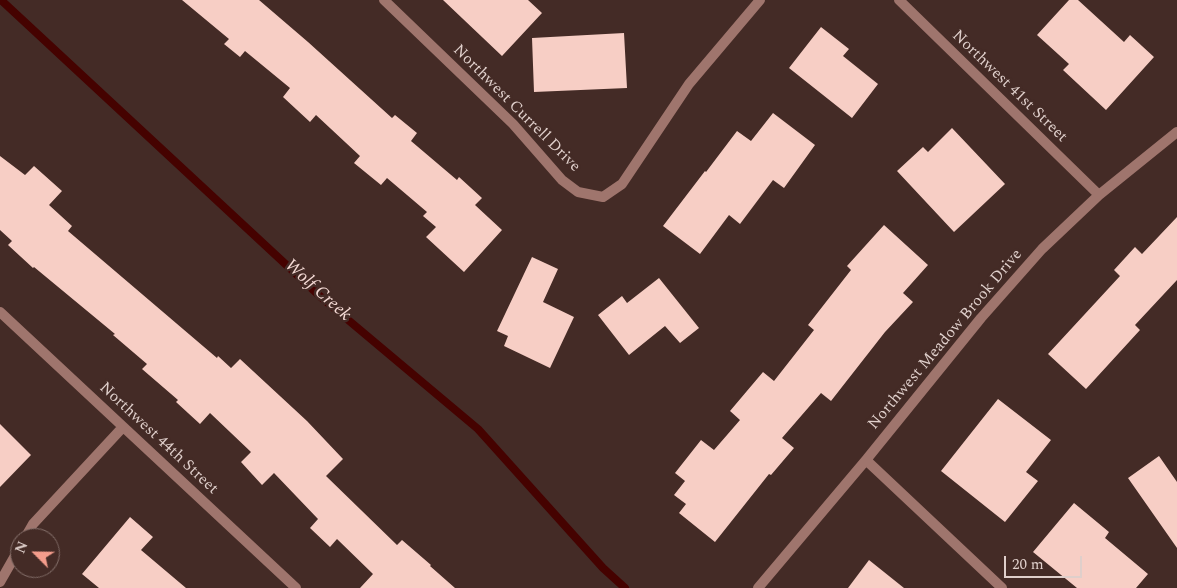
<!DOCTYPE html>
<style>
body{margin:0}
#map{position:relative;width:1177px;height:588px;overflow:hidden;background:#442b26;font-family:Spectral,serif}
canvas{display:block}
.north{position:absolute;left:10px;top:528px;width:50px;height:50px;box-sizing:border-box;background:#442b26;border:1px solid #826d68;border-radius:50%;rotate:293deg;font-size:14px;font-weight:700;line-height:20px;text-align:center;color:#dfcfcb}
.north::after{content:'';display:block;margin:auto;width:18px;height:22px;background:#f49d8c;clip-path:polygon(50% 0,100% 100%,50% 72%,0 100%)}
.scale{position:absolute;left:1004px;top:556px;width:78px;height:22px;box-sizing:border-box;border:2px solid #dfcfcb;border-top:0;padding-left:6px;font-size:15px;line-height:18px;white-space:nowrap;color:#dfcfcb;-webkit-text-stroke:4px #442b26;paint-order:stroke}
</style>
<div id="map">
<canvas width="1177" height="588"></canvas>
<div class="north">N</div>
<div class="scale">20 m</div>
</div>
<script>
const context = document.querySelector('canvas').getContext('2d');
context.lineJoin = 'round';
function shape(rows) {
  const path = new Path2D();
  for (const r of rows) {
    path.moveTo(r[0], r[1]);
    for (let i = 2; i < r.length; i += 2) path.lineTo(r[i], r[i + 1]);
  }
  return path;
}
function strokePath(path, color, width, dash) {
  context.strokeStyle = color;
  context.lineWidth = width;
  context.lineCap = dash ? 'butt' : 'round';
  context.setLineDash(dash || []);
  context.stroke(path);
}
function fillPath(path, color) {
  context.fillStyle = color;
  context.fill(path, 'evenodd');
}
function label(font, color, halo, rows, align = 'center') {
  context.font = font + ' Spectral,serif';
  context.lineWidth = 5;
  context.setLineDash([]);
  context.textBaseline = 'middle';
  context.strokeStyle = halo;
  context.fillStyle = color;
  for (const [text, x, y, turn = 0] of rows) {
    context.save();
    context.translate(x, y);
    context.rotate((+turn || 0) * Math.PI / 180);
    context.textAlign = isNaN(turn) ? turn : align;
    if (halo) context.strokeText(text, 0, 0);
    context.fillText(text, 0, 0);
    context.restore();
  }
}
strokePath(shape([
 [1,0,322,298,478,429,603,568,625,588]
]), '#450200', 8);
fillPath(shape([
 [182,0,259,0,308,42,392,118,395,115,417,133,411,141,457,180,459,177,482,198,475,205,502,230,464,272,426,237,436,227,423,216,427,212,387,178,381,185,354,163,360,156,316,115,310,122,283,97,290,88,245,51,240,57,224,44,229,39],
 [443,0,528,0,542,13,502,56],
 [1069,0,1078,0,1124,42,1130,35,1154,57,1106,110,1063,70,1069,64,1037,35],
 [821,27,849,49,843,56,878,84,852,118,789,68],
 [624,33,627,88,534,92,532,38],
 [773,113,815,145,784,188,773,180,740,224,729,215,700,254,663,226,705,171,706,172,737,131,751,141],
 [952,128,1005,184,954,232,897,171,923,147,928,152],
 [0,156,25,175,34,166,62,191,49,205,72,226,68,231,217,358,218,356,231,368,240,359,307,421,343,459,326,476,397,545,402,540,431,565,430,566,455,588,360,588,373,574,337,539,330,547,310,528,318,519,274,473,262,485,241,462,251,452,210,413,200,424,176,402,178,400,142,369,147,364,113,335,115,334,34,267,33,268,8,245,12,241,0,230],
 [1177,217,1177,280,1135,325,1140,330,1086,389,1048,354,1120,276,1114,270,1135,247,1142,254],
 [884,225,928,265,903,293,913,302,885,332,831,401,821,393,782,438,794,448,771,475,769,474,715,542,679,513,686,504,674,495,685,481,675,473,701,440,714,450,740,420,730,411,763,372,774,381,814,330,808,325,851,270,847,266],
 [532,257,558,269,543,302,574,317,550,368,504,346,508,336,497,331],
 [659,278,699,328,680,343,665,326,629,355,598,315,622,296,627,303],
 [998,399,1051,440,1026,472,1038,481,1005,522,941,471],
 [0,424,31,455,0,487],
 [1159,456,1177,482,1177,548,1128,478],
 [1074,503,1109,532,1105,538,1148,574,1136,588,1077,588,1033,552],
 [130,517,153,537,141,550,186,588,99,588,82,574],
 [869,560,904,588,848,588]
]), '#f7cec5');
strokePath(shape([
 [384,0,513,124,562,180,578,192,603,197,622,184,689,84,760,0],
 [899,0,1099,195],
 [0,312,296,588],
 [866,460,1002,588],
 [25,538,33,524,123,427],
 [0,582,20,547],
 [758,588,866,460,981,318,1042,249,1099,195,1177,132]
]), '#9f756d', 10);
label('16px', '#dfcfcb', '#442b26', [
 ["Northwest 41st Street",1009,87,44],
 ["Northwest Currell Drive",516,109,45],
 ["Northwest Meadow Brook Drive",946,340,-50],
 ["Northwest 44th Street",158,439,43]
]);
label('italic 18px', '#f5dbd6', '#442b26', [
 ["Wolf Creek",317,291,42]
]);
</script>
